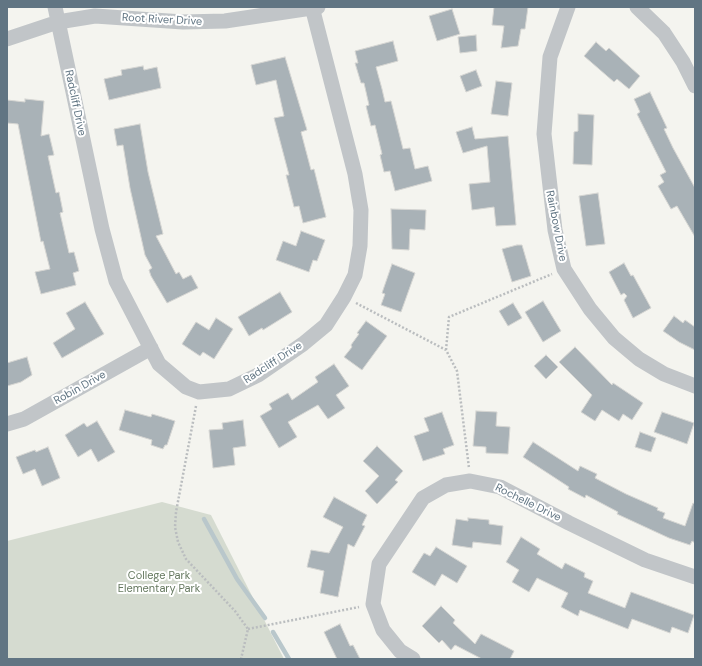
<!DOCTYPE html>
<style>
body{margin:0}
#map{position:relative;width:702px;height:666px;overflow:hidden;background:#f4f4ef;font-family:"DM Sans",sans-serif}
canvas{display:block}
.frame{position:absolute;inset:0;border:8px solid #617583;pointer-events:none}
</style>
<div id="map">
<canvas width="702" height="666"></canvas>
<div class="frame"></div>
</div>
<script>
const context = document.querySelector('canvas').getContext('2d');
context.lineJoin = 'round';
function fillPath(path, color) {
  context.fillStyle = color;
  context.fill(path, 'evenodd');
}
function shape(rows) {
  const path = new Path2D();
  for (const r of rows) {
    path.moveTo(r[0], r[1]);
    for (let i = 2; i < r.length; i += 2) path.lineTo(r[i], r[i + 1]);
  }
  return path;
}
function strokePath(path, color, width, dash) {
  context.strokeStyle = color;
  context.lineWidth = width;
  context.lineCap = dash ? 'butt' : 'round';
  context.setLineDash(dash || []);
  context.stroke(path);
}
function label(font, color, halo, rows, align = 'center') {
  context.font = font + ' "DM Sans",sans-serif';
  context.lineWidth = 4;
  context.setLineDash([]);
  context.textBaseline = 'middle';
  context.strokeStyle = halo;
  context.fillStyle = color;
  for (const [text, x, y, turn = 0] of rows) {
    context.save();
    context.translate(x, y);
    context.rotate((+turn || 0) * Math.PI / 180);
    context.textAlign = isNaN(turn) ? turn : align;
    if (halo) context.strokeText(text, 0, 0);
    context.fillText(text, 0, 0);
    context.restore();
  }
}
fillPath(shape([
 [162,502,211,515,284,659,7,659,7,541]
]), '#d5dbd0');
strokePath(shape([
 [204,519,237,579,265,618],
 [273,632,289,659]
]), '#b9c7cb', 4.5);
const building = shape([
 [494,7,528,7,525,29,521,29,518,46,501,48,504,26,492,25,494,7],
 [452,9,460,34,437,41,429,16,452,9],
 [476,35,477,51,460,53,458,37,476,35],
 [393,41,398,61,376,67,382,89,385,102,391,101,403,149,410,148,415,169,428,166,432,181,395,191,390,171,384,172,380,155,382,154,375,125,371,126,366,106,369,105,364,83,361,83,355,63,358,63,355,51,393,41],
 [596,42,606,51,609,48,640,76,629,89,617,79,614,82,584,56,596,42],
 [285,57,307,130,301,132,311,170,314,169,326,217,303,223,299,206,294,207,286,175,289,175,274,118,284,116,276,80,256,85,251,65,285,57],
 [143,66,144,70,157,67,161,88,109,100,104,79,122,75,121,70,143,66],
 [476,70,482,86,466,92,460,76,476,70],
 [496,81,512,83,508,116,491,114,496,81],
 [650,92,667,128,664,129,673,148,695,188,695,237,677,206,671,209,658,186,664,182,660,175,666,172,637,114,640,112,634,99,650,92],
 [25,99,44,101,41,136,49,134,54,155,48,156,56,193,59,192,63,212,60,213,69,253,74,252,79,271,73,273,76,285,41,294,35,272,50,269,43,241,41,242,18,124,7,123,7,100,25,102,25,99],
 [578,114,594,115,592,165,573,164,574,132,578,131,578,114],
 [140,124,148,172,163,234,156,236,176,274,179,272,183,279,191,275,198,288,167,303,151,276,149,270,152,268,145,255,130,188,123,145,117,146,114,129,140,124],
 [472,127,475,139,508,136,516,225,496,226,494,207,472,210,469,184,490,182,487,146,463,153,456,132,472,127],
 [598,193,605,244,586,246,579,196,598,193],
 [391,209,426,210,425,230,410,229,409,250,392,249,391,209],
 [301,231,325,240,317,261,313,260,309,272,276,260,283,241,296,246,301,231],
 [517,245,522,245,531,276,512,282,502,249,517,245],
 [624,263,631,276,633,275,651,308,633,318,624,300,627,296,624,293,621,295,609,272,624,263],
 [392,264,415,273,401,312,381,305,385,294,382,293,392,264],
 [280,292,292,312,263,330,262,328,249,336,238,317,280,292],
 [543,301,561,331,543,342,525,312,543,301],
 [85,302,104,334,62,358,53,343,75,329,66,313,85,302],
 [513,303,522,318,508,326,499,311,513,303],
 [674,316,683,323,685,320,695,327,695,350,679,342,663,331,674,316],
 [216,318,233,329,214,359,203,352,200,356,182,344,196,322,209,330,216,318],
 [366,321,387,336,362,370,344,357,352,347,351,345,359,334,357,333,366,321],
 [575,347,612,385,613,383,643,403,632,420,623,414,619,421,602,410,595,421,581,412,592,395,559,362,575,347],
 [546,355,558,367,546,379,534,366,546,355],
 [27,357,32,375,21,382,7,386,7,363,27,357],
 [334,364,349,386,336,395,345,408,328,419,318,405,288,422,297,437,279,448,260,416,272,409,269,404,288,393,292,400,318,382,315,377,334,364],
 [125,410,151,417,152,414,175,421,167,445,165,445,163,449,151,445,152,440,119,430,125,410],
 [476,411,497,412,496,426,510,427,508,454,486,453,486,447,473,446,476,411],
 [442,412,454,445,443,449,445,454,423,461,414,436,429,431,424,418,442,412],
 [662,412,694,423,687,444,654,432,662,412],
 [243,420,246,446,233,448,235,465,213,468,209,430,223,429,222,423,243,420],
 [97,421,115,452,98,462,91,449,78,457,65,435,84,423,87,427,97,421],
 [640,432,656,438,651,452,635,447,640,432],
 [533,442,578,471,580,466,597,474,595,478,626,494,658,508,657,510,665,513,663,518,685,526,693,503,695,504,695,543,692,541,690,545,669,538,617,514,618,512,586,495,585,498,568,489,569,487,523,457,533,442],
 [377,446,403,471,395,480,398,482,377,504,365,491,379,476,363,461,377,446],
 [48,447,60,478,42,486,35,469,23,474,16,457,35,450,36,452,48,447],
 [334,497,367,515,362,525,365,526,354,547,348,544,338,597,320,593,324,571,307,567,311,550,329,553,343,527,323,517,334,497],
 [468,518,489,520,489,524,503,526,501,545,473,542,472,548,452,545,456,519,468,521,468,518],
 [521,537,540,549,537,554,562,569,565,563,585,573,584,577,593,581,588,593,625,608,631,592,694,615,688,633,672,627,670,633,632,619,628,629,580,610,578,616,561,607,568,593,537,578,529,592,512,582,519,570,506,562,521,537],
 [436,547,467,566,457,583,442,574,435,586,412,572,424,553,430,556,436,547],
 [441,606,455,620,453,623,475,644,481,634,514,651,510,659,482,659,455,645,451,650,442,640,439,643,422,626,441,606],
 [340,624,350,646,353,645,360,659,337,659,324,632,340,624]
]);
fillPath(building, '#a9b2b7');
strokePath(building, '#d5d5d2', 1);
strokePath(shape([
 [356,303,446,350,457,371,469,468],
 [446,350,449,317,552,274],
 [196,406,176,512,175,527,178,542,186,559,235,611,248,629,241,659],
 [248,629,359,607]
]), '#babdbf', 2.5, [2, 2]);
strokePath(shape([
 [55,7,102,229,116,281,159,364,186,387,199,392,229,389,258,375,303,344,326,325,344,297,355,275,360,246,361,210,355,174,312,7],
 [568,7,550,57,544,134,555,230,564,269,590,309,614,338,639,359,664,374,695,386],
 [637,7,664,33,683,62,695,86],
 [7,39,58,22,95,16,183,22,225,21,318,7],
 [7,424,24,419,151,348],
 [413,659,400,651,383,630,373,604,379,564,423,498,446,485,470,481,500,487,569,523,645,560,695,577]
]), '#c1c5c8', 15);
label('11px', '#617583', '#fff', [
 ["Root River Drive",162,20,3],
 ["Radcliff Drive",75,103,78],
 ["Rainbow Drive",556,226,79],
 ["Radcliff Drive",273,363,-33],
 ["Robin Drive",80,388,-29],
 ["Rochelle Drive",528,503,26]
]);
label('11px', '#667960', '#fff', [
 ["College Park",159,576],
 ["Elementary Park",159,589]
]);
</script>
